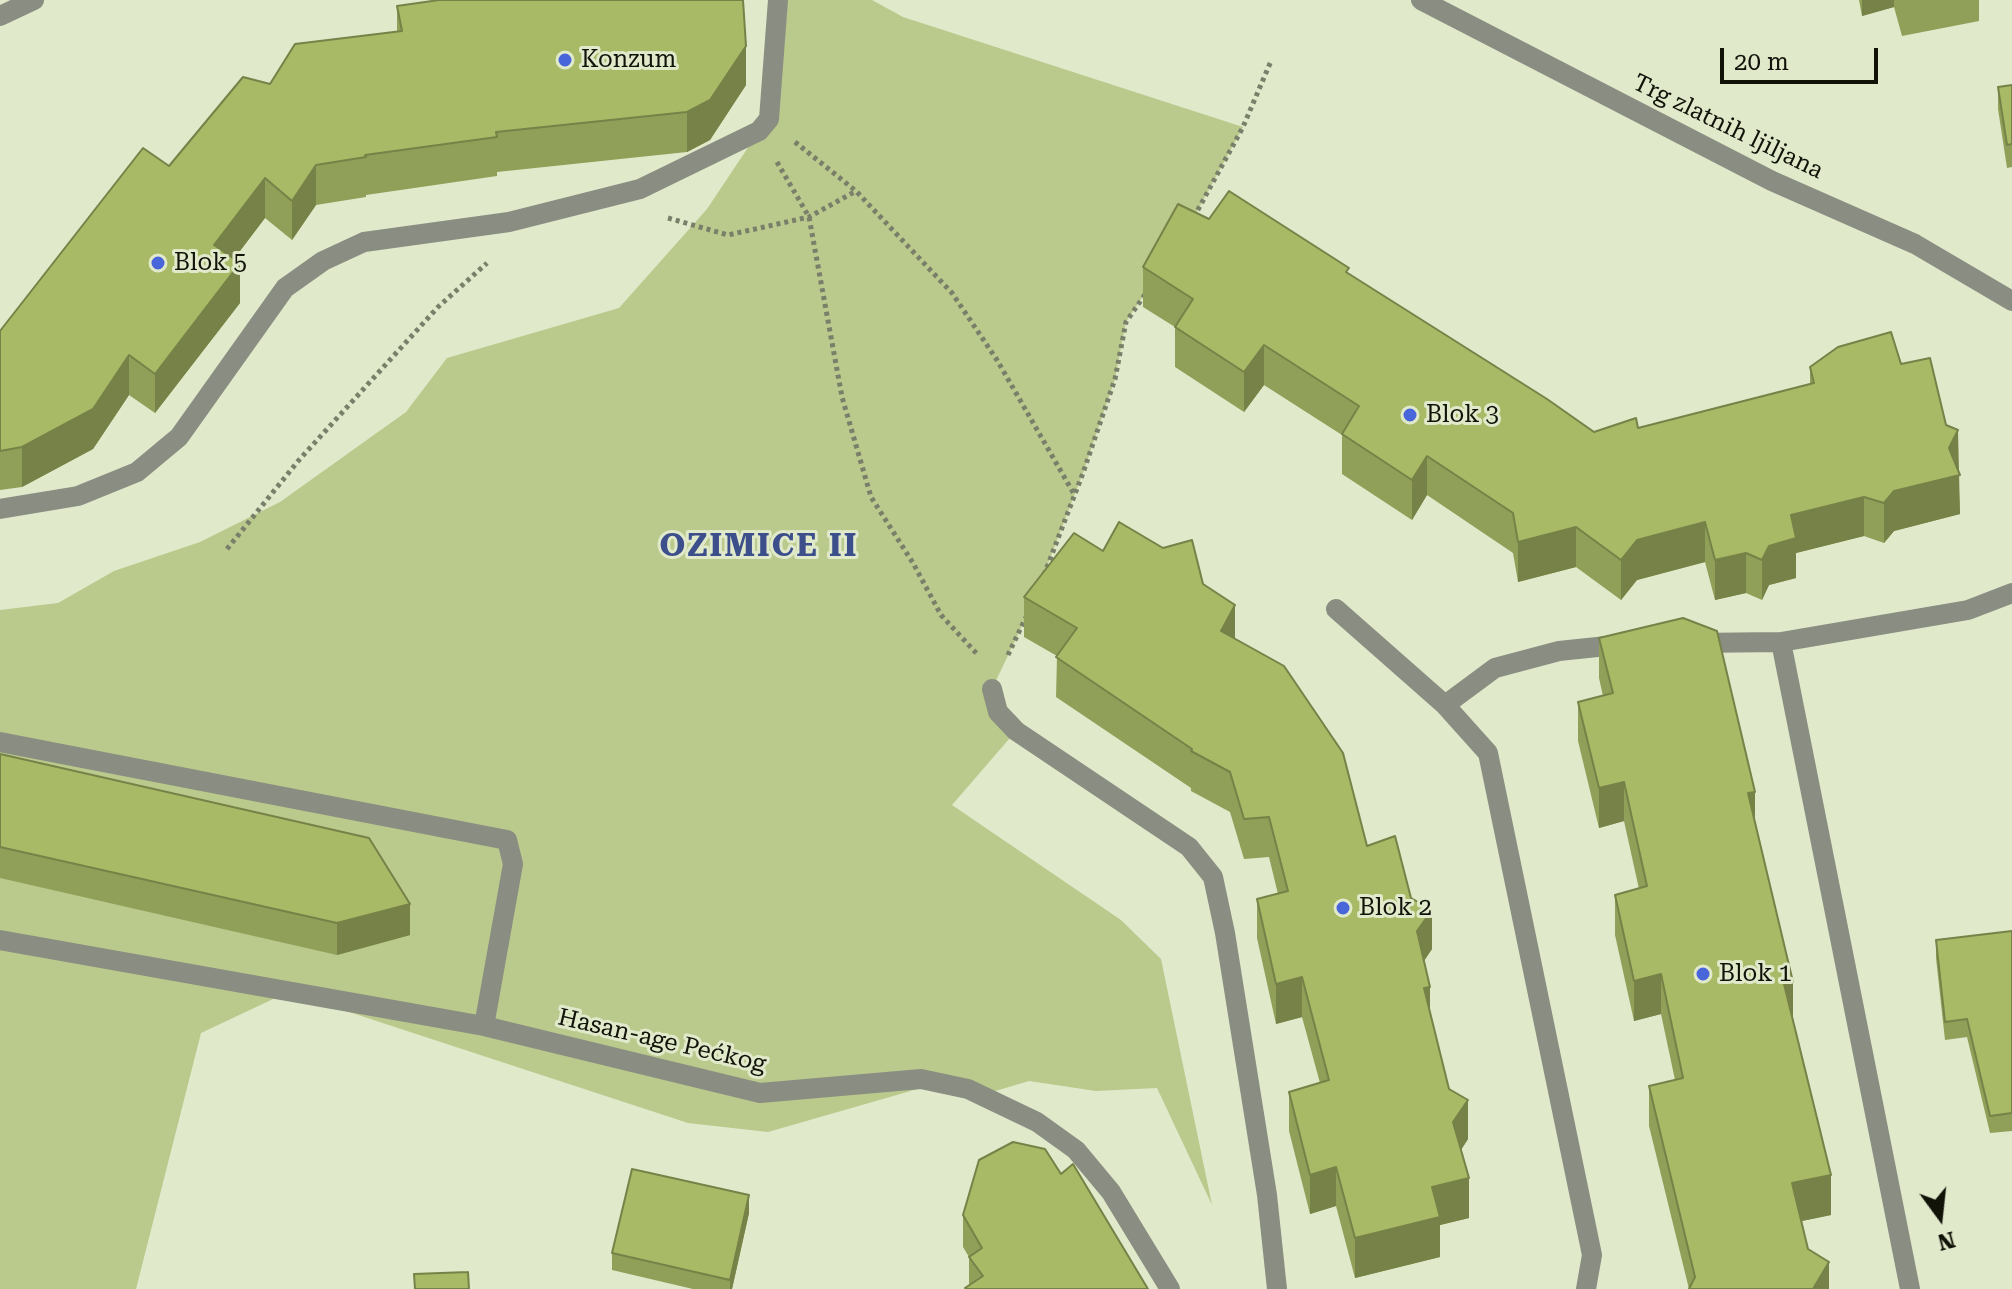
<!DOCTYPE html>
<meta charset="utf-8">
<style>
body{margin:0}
#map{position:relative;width:2012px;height:1289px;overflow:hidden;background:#e1e9cb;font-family:"Roboto Serif",serif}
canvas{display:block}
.north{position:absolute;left:1900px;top:1177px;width:80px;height:80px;-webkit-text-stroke:6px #e1e9cb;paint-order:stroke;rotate:165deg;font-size:22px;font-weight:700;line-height:32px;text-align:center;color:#111309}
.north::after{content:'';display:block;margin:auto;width:28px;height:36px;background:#111309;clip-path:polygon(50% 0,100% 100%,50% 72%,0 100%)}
.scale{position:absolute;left:1720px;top:48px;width:158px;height:36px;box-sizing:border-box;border:4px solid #111309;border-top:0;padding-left:10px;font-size:24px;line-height:28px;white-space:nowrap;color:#111309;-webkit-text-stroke:6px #e1e9cb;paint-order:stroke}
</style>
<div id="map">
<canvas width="2012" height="1289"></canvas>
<div class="north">N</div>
<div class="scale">20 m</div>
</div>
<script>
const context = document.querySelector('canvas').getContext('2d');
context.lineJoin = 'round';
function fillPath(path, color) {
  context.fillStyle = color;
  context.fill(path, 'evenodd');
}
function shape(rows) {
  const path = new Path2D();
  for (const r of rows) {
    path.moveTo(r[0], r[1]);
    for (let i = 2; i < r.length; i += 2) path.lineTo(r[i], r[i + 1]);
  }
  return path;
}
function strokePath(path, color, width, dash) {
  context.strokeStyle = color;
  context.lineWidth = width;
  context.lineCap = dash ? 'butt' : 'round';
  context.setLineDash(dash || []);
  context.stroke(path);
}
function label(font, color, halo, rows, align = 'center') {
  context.font = font + ' "Roboto Serif",serif';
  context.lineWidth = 6;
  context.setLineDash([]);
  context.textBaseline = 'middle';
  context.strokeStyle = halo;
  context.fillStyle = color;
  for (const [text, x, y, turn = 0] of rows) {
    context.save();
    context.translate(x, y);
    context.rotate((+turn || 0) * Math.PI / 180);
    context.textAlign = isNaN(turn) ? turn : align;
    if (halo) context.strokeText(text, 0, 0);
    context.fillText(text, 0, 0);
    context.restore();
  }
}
fillPath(shape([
 [778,0,872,0,903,17,1243,127,1187,230,1126,322,1115,379,1083,473,1032,605,992,689,1016,731,952,805,1121,920,1161,959,1212,1205,1157,1088,1096,1091,1029,1081,982,1095,935,1084,768,1132,688,1123,288,992,201,1033,136,1289,0,1289,0,610,58,603,114,571,200,542,280,502,406,412,447,358,619,308,707,209,759,131]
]), '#bac98c');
strokePath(shape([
 [795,142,856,191,952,293,997,360,1074,494],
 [777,162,809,217,842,397,871,497,913,563,941,615,978,655],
 [1194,217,1243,127,1271,61],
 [668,218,728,235,809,217,856,191],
 [227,549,299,460,438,307,487,263],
 [1044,575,1083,473,1115,379,1126,322,1146,293],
 [1008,655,1026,617]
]), '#7a7f6a', 5, [4, 4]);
strokePath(shape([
 [0,509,78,496,137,472,179,437,285,288,323,261,364,242,509,222,640,189,759,131,769,119,778,0]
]), '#8a8d81', 20);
strokePath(shape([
 [1421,0,1772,181,1915,244,2012,301],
 [0,16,34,0],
 [1336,609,1445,705,1488,753,1592,1255,1586,1289],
 [1781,642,1910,1289],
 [1694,643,1781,642,1968,610,2012,593],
 [992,689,998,712,1016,731,1189,847,1213,877,1225,933,1267,1195,1277,1289],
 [1445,705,1495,668,1559,651,1626,644],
 [0,742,507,840,513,864,484,1026],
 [0,940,484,1026,760,1093,921,1079,968,1089,1037,1122,1076,1150,1111,1192,1170,1289]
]), '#8a8d81', 20);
fillPath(shape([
 [1859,0,1979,0,1979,21,1902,36,1894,7,1862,16],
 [397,6,746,85,710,140,687,152,497,172,497,176,366,195,366,197,316,205,292,240,265,218,234,259,240,303,155,413,129,395,93,449,22,487,0,490,0,331,169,166,397,32],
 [2012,85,2012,167,2007,168,1998,109,1998,87],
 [1209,219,1349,274,1594,432,1638,428,1810,384,1810,367,1901,364,1946,425,1958,470,1960,514,1894,531,1884,543,1864,536,1796,553,1796,578,1769,585,1762,600,1746,593,1715,600,1705,562,1637,580,1621,600,1576,567,1518,582,1513,553,1427,495,1412,520,1342,474,1342,435,1264,385,1244,412,1175,367,1175,327,1143,307,1143,267],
 [1103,551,1203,584,1235,639,1367,846,1411,898,1432,949,1424,961,1430,1015,1449,1089,1468,1139,1461,1150,1469,1218,1440,1225,1440,1257,1355,1278,1336,1206,1310,1214,1289,1131,1289,1092,1320,1083,1302,1017,1276,1024,1257,938,1257,899,1278,894,1269,857,1244,859,1230,812,1191,791,1191,788,1056,697,1057,656,1024,637,1024,597],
 [1599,638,1755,822,1831,1215,1802,1221,1808,1249,1829,1289,1689,1289,1649,1126,1649,1086,1675,1080,1661,1014,1634,1021,1615,935,1615,895,1639,889,1624,821,1599,828,1578,741,1578,702,1603,696,1599,678],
 [0,754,410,935,337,955,0,878],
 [2012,931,2012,1131,1990,1133,1967,1037,1945,1040,1936,958,1936,940],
 [1061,1174,1148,1289,969,1285,969,1257,963,1247,963,1215],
 [749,1213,732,1289,693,1289,612,1270,612,1253]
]), '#90a058');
fillPath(shape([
 [1862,0,1894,0,1894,7,1862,16],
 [746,46,746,85,710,140,687,152,687,112],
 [316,165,316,205,292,240,292,201],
 [265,178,265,218,214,285,214,245],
 [240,263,240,303,155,413,155,374],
 [1264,345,1264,385,1244,412,1244,372],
 [129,355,129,395,93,449,22,487,22,447],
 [1958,430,1960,514,1894,531,1884,543,1884,503,1894,491,1949,448],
 [1427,456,1427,495,1412,520,1412,480],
 [1864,497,1864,536,1796,553,1796,578,1769,585,1762,600,1762,560,1769,546,1791,515],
 [1705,522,1705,562,1637,580,1621,600,1621,560,1637,540],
 [1576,527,1576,567,1518,582,1518,542],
 [1746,553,1746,593,1715,600,1715,560],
 [1235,605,1235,644,1221,631],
 [1624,782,1624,821,1599,828,1599,788],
 [1755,792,1755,831,1748,793],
 [410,904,410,935,337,955,337,923],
 [1432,910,1432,949,1417,971,1417,931],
 [1661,974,1661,1014,1634,1021,1634,981],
 [1302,977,1302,1017,1276,1024,1276,984],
 [1793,982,1793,1022,1784,984],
 [1430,987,1430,1027,1424,988],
 [1468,1100,1468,1139,1453,1162,1453,1122],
 [1336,1167,1336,1206,1310,1214,1310,1175],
 [1831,1175,1831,1215,1792,1223,1792,1183],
 [1469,1178,1469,1218,1440,1225,1440,1257,1355,1278,1355,1238,1432,1187],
 [749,1195,749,1213,732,1289,730,1289,730,1280],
 [1829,1262,1829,1289,1813,1289]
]), '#768247');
const building = shape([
 [439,0,743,0,746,46,710,100,687,112,496,132,497,137,365,155,366,157,316,165,292,201,265,178,214,245,240,263,155,374,129,355,93,409,22,447,0,451,0,331,143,148,169,166,243,77,270,84,295,44,402,31,397,6,439,0],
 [2012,85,2012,144,2007,145,1998,87,2012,85],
 [1229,191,1349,268,1346,272,1547,399,1594,432,1636,418,1638,428,1814,383,1810,367,1838,347,1891,332,1901,364,1930,358,1946,425,1958,430,1949,448,1960,475,1894,491,1884,503,1864,497,1791,515,1796,538,1769,546,1762,560,1746,553,1715,560,1705,522,1637,540,1621,560,1576,527,1518,542,1513,513,1427,456,1412,480,1342,434,1359,406,1264,345,1244,372,1175,327,1193,299,1143,267,1178,204,1209,219,1229,191],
 [1119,522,1163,548,1192,540,1203,584,1235,605,1221,631,1284,666,1343,753,1367,846,1395,836,1411,898,1432,910,1417,931,1430,987,1424,988,1449,1089,1468,1100,1453,1122,1469,1178,1432,1187,1440,1217,1355,1238,1336,1167,1310,1175,1289,1092,1329,1080,1302,977,1276,984,1257,899,1288,891,1269,817,1244,819,1230,772,1191,751,1192,749,1056,657,1077,628,1024,597,1074,533,1103,551,1119,522],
 [1683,618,1717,631,1755,792,1748,793,1793,982,1784,984,1831,1175,1792,1183,1808,1249,1829,1262,1813,1289,1689,1289,1695,1277,1649,1086,1683,1078,1661,974,1634,981,1615,895,1647,886,1624,782,1599,788,1578,702,1613,693,1599,638,1683,618],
 [0,754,369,838,410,904,337,923,0,847,0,754],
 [2012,931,2012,1113,1990,1116,1967,1019,1945,1022,1936,940,2012,931],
 [1013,1142,1045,1149,1061,1174,1073,1164,1148,1289,966,1289,965,1288,983,1276,969,1257,982,1248,963,1215,979,1160,1013,1142],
 [632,1169,749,1195,730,1280,612,1253,632,1169],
 [468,1272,469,1289,415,1289,414,1274,468,1272]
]);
fillPath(building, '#a8ba66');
strokePath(building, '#768247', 2);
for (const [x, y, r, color] of [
 [565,60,8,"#4865d9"],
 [158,263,8,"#4865d9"],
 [1410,415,8,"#4865d9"],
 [1343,908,8,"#4865d9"],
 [1703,974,8,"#4865d9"]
]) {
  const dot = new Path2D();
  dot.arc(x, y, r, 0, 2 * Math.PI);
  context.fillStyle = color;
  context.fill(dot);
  strokePath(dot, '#e1e9cb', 3);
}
label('24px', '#111309', '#e1e9cb', [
 ["Konzum",581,60],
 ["Blok 5",174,263],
 ["Blok 3",1426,415],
 ["Blok 2",1359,908],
 ["Blok 1",1719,974]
], 'left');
label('24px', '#111309', '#e1e9cb', [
 ["Trg zlatnih ljiljana",1728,127,26],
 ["Hasan-age Pećkog",662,1041,13]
]);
context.letterSpacing = '2px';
label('bold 32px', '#3c4f8a', '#e1e9cb', [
 ["OZIMICE II",759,547]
]);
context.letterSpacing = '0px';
</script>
